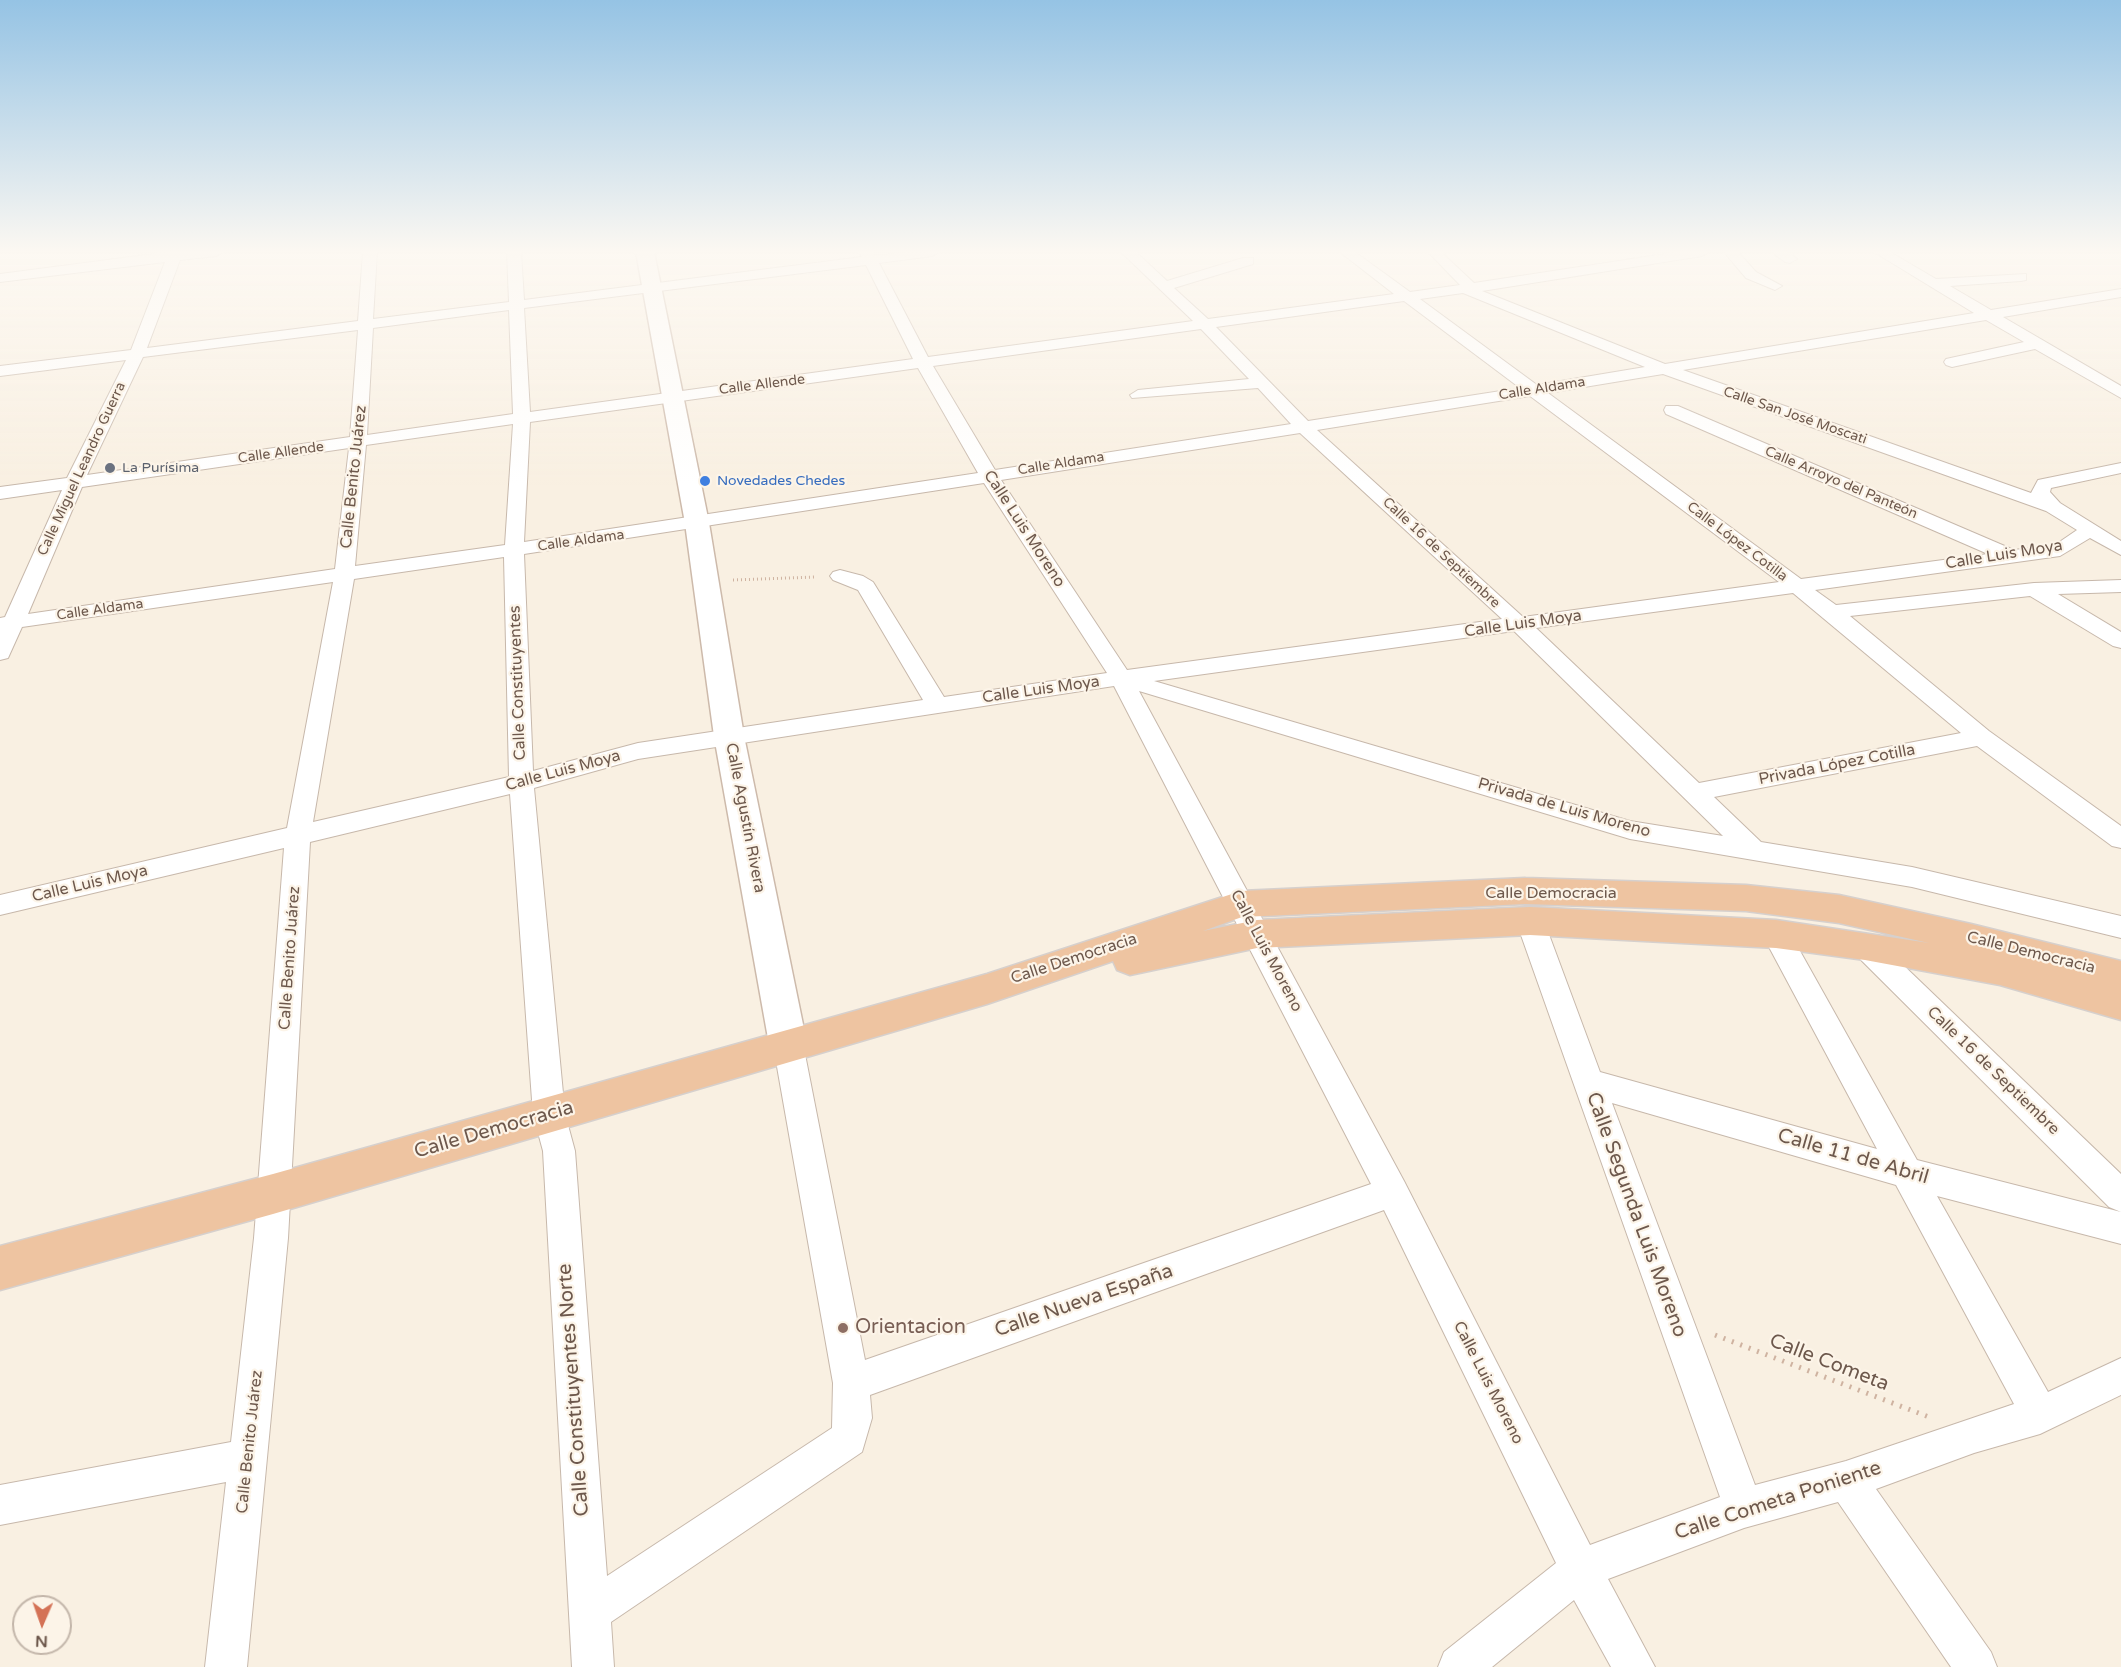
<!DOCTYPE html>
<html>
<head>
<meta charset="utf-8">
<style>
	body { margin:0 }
	#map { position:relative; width:2121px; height:1667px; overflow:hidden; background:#f9f0e2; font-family:"Varela Round",sans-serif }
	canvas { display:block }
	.north { position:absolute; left:12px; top:1595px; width:60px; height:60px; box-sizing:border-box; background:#fcf4e8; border:2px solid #c3b6aa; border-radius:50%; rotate:182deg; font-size:16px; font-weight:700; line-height:24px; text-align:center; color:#6d584c }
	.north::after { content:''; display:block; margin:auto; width:21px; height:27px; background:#d47256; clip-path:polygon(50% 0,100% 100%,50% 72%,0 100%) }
</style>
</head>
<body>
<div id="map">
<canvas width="2121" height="1667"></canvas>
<div class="north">N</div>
</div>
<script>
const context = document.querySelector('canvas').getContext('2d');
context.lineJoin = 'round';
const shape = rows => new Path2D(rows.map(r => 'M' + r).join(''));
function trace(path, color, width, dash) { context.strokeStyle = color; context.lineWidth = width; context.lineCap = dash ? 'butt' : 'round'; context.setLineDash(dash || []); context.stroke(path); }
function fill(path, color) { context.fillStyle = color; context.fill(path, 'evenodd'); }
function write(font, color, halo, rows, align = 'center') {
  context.font = font + ' "Varela Round",sans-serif'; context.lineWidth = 4.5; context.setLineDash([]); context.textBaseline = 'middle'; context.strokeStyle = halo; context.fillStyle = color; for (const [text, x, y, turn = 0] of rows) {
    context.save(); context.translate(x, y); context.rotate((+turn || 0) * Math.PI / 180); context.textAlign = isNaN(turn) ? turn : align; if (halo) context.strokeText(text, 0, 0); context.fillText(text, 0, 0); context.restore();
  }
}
const minor = shape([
	[169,252,223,252,216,256,180,260,147,348,358,321,363,252,377,252,373,319,509,302,507,252,521,252,524,300,862,257,859,252,873,252,874,255,939,252,932,256,879,263,928,357,1193,321,1121,252,1136,252,1167,281,1243,258,1253,258,1253,264,1174,288,1208,319,1394,294,1340,252,1355,252,1410,292,1460,285,1428,252,1441,252,1474,283,1678,252,1709,252,1702,256,1482,291,1665,364,1974,313,1874,252,1890,252,1936,279,2026,274,2026,280,2021,281,1950,286,1991,310,2121,289,2121,297,2003,317,2121,386,2121,398,2035,349,1952,367,1946,365,1944,362,1946,359,2024,342,1986,320,1683,370,2031,493,2038,480,2121,463,2121,473,2051,488,2050,492,2060,503,2121,541,2121,555,2090,538,2060,556,1815,590,1836,605,2034,583,2121,580,2121,592,2058,594,2121,632,2121,648,2113,646,2030,596,1850,616,1989,731,2121,826,2121,848,2112,846,1977,746,1714,797,1761,842,1912,867,2121,916,2121,938,1912,887,1630,839,1139,691,1404,1181,1590,1545,1720,1497,1516,921,1520,913,1530,910,1540,913,1544,921,1600,1072,1877,1149,1762,934,1766,926,1776,923,1786,926,1917,1160,2121,1212,2121,1244,1937,1196,2048,1392,2121,1358,2121,1395,2040,1434,1974,1453,1876,1489,1991,1652,1997,1667,1951,1667,1838,1502,1744,1528,1608,1579,1655,1667,1611,1667,1574,1600,1492,1667,1438,1667,1444,1652,1556,1563,1384,1210,870,1395,872,1418,862,1452,611,1622,614,1667,572,1667,543,1151,533,1114,510,794,310,842,288,1238,247,1667,205,1667,226,1482,0,1525,0,1485,231,1442,254,1238,284,848,0,915,0,895,287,828,333,582,22,627,8,658,0,660,0,618,5,617,62,490,0,499,0,487,67,478,126,360,0,376,0,366,131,350,165,262,0,282,0,274,169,252],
	[866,265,913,359,530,412,524,308,866,265],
	[1463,293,1645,367,1537,385,1420,299,1463,293],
	[1404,301,1520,388,1308,421,1216,327,1404,301],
	[509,310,513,414,367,435,373,328,509,310],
	[1201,329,1249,379,1138,390,1130,395,1132,398,1258,388,1291,424,995,470,933,366,1201,329],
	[358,330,350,437,87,475,143,357,358,330],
	[918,368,978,473,524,542,530,422,918,368],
	[1663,374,2046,511,2077,530,2055,545,2014,550,1678,406,1666,406,1664,410,1666,414,1988,554,1801,579,1548,393,1663,374],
	[1530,396,1779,582,1523,617,1317,430,1530,396],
	[513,424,505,545,355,566,366,445,513,424],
	[1300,433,1502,619,1127,670,1001,480,1300,433],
	[349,448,335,569,28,614,82,487,349,448],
	[984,483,1107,673,944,697,873,582,863,576,840,570,833,572,830,576,833,580,858,590,923,700,638,743,533,771,524,554,984,483],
	[504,557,509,777,313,822,354,579,504,557],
	[1793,593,1961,733,1699,783,1536,628,1793,593],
	[1514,631,1723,836,1630,821,1154,681,1514,631],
	[1114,686,1371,1184,865,1360,803,1044,799,1035,788,1031,777,1035,773,1044,833,1383,832,1428,607,1576,575,1151,565,1114,534,788,638,759,1114,686],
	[1612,1103,1896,1185,2014,1404,1846,1461,1755,1485,1612,1103],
	[1724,252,1738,252,1756,272,1782,286,1775,290,1746,278,1724,252],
	[1772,252,1788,252,1797,259,1790,263,1785,262,1772,252],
	[1865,935,1875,938,2121,1174,2121,1212,2109,1207,1855,954,1851,946,1855,938,1865,935]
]);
const secondary = shape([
	[636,252,654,252,709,523,744,736,807,1044,802,1056,788,1061,774,1056,769,1044,714,736,685,523,636,252]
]);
const trunk = shape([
	[1525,878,1746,885,1839,895,1971,924,2121,961,2121,1020,2000,985,1865,960,1776,948,1530,935,1257,948,1130,975,1117,970,1113,961,987,1004,273,1214,0,1290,0,1246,273,1174,987,974,1241,891,1525,878],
	[1525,904,1746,911,1839,923,1929,943,1776,920,1530,907,1257,920,1203,931,1242,917,1525,904]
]);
trace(minor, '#c7b8ab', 2);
trace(secondary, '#cdbaab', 3);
trace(trunk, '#d6d0cd', 3);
trace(shape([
	[733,580,816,577]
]), '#cfb3a1', 3, [1, 3]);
trace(shape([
	[1715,1335,1929,1417]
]), '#cfb3a1', 5, [2, 7]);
fill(minor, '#fff');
fill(secondary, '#fff');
fill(trunk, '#eec4a1');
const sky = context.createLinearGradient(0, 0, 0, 485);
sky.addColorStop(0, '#95c3e4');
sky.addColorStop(0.52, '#fcf8f2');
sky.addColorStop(1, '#fcf8f200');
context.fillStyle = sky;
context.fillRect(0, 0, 2121, 485);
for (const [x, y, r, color] of [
	[110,468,6,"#6b7280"],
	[705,481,6,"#3f7fe0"],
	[843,1328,6,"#8d6e63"]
]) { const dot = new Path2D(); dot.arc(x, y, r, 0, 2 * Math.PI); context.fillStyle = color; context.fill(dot); trace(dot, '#fcf4e8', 2); }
write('14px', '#6d584c', '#fcf4e8', [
	["Calle Allende",762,385,-7],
	["Calle Aldama",1542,389,-9],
	["Calle San José Moscati",1795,416,19],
	["Calle Allende",281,453,-8],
	["Calle Aldama",1061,464,-9],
	["Calle Miguel Leandro Guerra",82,469,-65],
	["Calle Arroyo del Panteón",1841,483,23],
	["Calle Aldama",581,541,-8],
	["Calle López Cotilla",1737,542,37],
	["Calle 16 de Septiembre",1441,553,43],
	["Calle Aldama",100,610,-8]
]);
write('14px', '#5b616d', '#fcf4e8', [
	["La Purísima",122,468]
], 'left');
write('14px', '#366cbe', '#fcf4e8', [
	["Novedades Chedes",717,481]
], 'left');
write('16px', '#6d584c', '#fcf4e8', [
	["Calle Benito Juárez",354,477,-84],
	["Calle Luis Moreno",1024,529,57],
	["Calle Luis Moya",2004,555,-9],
	["Calle Luis Moya",1523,624,-8],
	["Calle Constituyentes",518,683,-92],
	["Calle Luis Moya",1041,690,-8],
	["Privada López Cotilla",1837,765,-11],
	["Calle Luis Moya",563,771,-15],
	["Privada de Luis Moreno",1564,808,16],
	["Calle Agustín Rivera",745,818,79],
	["Calle Luis Moya",90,884,-13],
	["Calle Democracia",1551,894],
	["Calle Luis Moreno",1266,951,62],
	["Calle Democracia",2031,953,14],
	["Calle Benito Juárez",290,958,-86],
	["Calle Democracia",1074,959,-18],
	["Calle 16 de Septiembre",1993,1071,44],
	["Calle Luis Moreno",1488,1383,63],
	["Calle Benito Juárez",250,1442,-84]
]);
write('20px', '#6d584c', '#fcf4e8', [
	["Calle Democracia",494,1130,-16],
	["Calle 11 de Abril",1853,1157,16],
	["Calle Segunda Luis Moreno",1636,1215,70],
	["Calle Nueva España",1084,1301,-19],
	["Calle Cometa",1829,1363,21],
	["Calle Constituyentes Norte",574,1390,-94],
	["Calle Cometa Poniente",1778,1501,-18]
]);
write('20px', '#785e54', '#fcf4e8', [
	["Orientacion",855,1328]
], 'left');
</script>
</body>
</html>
